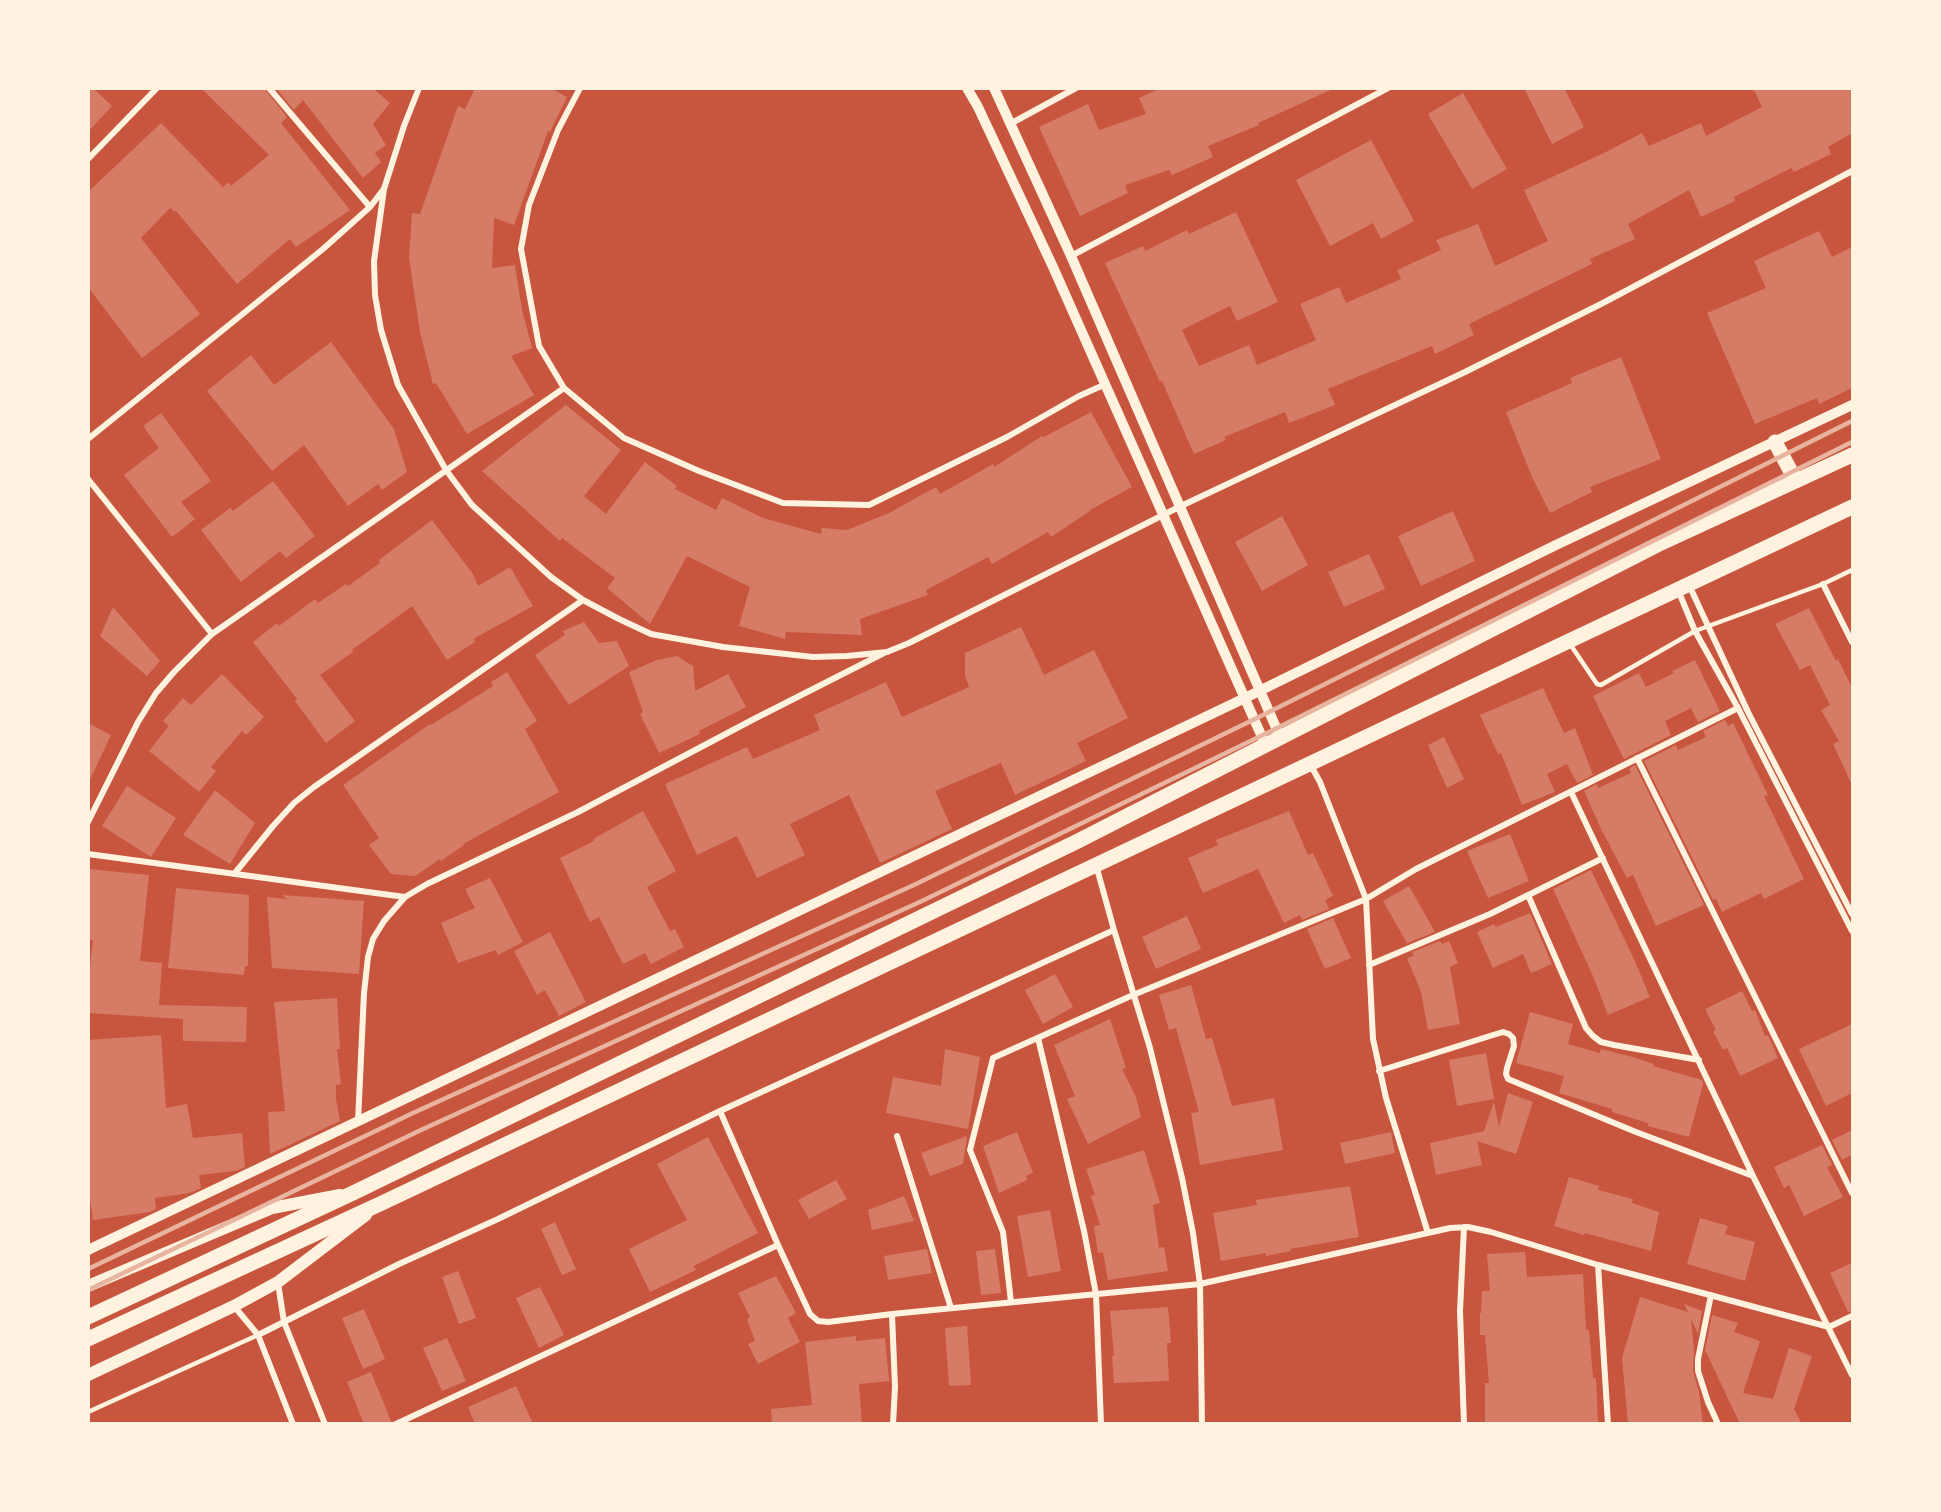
<!DOCTYPE html>
<html>
<head>
<meta charset="utf-8">
<style>
	body { margin:0 }
	#map { position:relative; width:1941px; height:1512px; overflow:hidden; background:#c8553d; font-family:"Nunito Sans",sans-serif }
	canvas { display:block }
	.frame { position:absolute; inset:0; border:90px solid #fff3e0; pointer-events:none }
</style>
</head>
<body>
<div id="map">
<canvas width="1941" height="1512"></canvas>
<div class="frame"></div>
</div>
<script>
const context = document.querySelector('canvas').getContext('2d');
context.lineJoin = 'round';
function fill(path, color) { context.fillStyle = color; context.fill(path, 'evenodd'); }
const shape = rows => new Path2D(rows.map(r => 'M' + r).join(''));
function trace(path, color, width, dash) { context.strokeStyle = color; context.lineWidth = width; context.lineCap = dash ? 'butt' : 'round'; context.setLineDash(dash || []); context.stroke(path); }
fill(shape([
	[88,88,93,88,112,106,88,132],
	[264,88,287,117,281,123,350,210,296,247,290,239,237,284,176,211,175,212,170,208,141,238,200,314,142,358,88,287,88,192,161,123,223,187,228,182,231,186,269,155,202,89],
	[276,88,373,88,390,103,373,124,386,145,375,153,381,162,363,178,303,100,294,110],
	[475,88,550,88,567,97,550,132,548,131,514,225,494,218,492,268,515,265,522,310,532,348,511,356,534,395,467,434,436,383,433,384,420,332,409,258,412,213,420,214,458,106,465,109],
	[1161,88,1335,88,1258,123,1259,125,1208,146,1213,157,1172,175,1169,170,1125,185,1128,193,1080,216,1039,127,1088,104,1099,130,1146,114,1139,98],
	[1524,88,1564,88,1584,127,1552,144],
	[1753,88,1852,88,1852,133,1828,147,1831,154,1794,172,1791,168,1734,197,1735,201,1701,217,1689,190,1628,224,1635,239,1590,259,1592,264,1469,324,1474,335,1435,354,1432,346,1328,389,1335,405,1289,423,1285,412,1224,437,1226,440,1194,454,1162,381,1160,382,1105,263,1143,246,1145,251,1187,230,1189,234,1236,212,1278,302,1237,321,1230,306,1182,330,1199,366,1249,345,1257,365,1316,340,1300,304,1339,287,1346,303,1401,279,1397,270,1441,250,1436,240,1478,224,1495,266,1548,241,1524,190,1604,153,1642,133,1649,146,1701,123,1706,136,1762,107],
	[1463,93,1507,169,1472,189,1428,114],
	[1371,140,1414,221,1381,239,1373,223,1330,246,1296,180],
	[1819,231,1832,257,1852,247,1852,388,1819,404,1817,398,1755,424,1707,313,1766,288,1754,261],
	[331,342,394,429,407,472,382,490,378,484,348,506,304,445,272,471,207,391,251,355,274,385],
	[1621,357,1661,459,1590,487,1592,492,1550,513,1532,477,1506,412,1572,383,1570,378],
	[566,405,621,450,584,496,606,514,645,462,677,486,675,489,716,510,722,498,763,518,821,534,822,528,847,530,889,513,936,487,940,494,993,464,994,467,1042,436,1044,437,1091,412,1132,487,1090,510,1090,511,1051,537,1048,532,992,564,988,557,926,590,928,595,860,619,862,635,786,632,785,639,739,626,750,587,687,556,650,624,607,588,615,578,562,538,560,541,482,471],
	[161,413,211,481,181,502,195,519,172,537,124,475,159,448,143,426],
	[273,481,315,536,286,558,280,551,241,582,201,530,230,508,233,511],
	[1453,511,1475,561,1421,586,1398,536],
	[1282,516,1308,565,1262,591,1235,542],
	[432,520,473,574,478,586,510,567,533,606,473,639,475,642,447,660,412,606,352,650,353,652,320,675,355,721,326,743,295,701,297,699,253,642,277,623,279,626,315,599,318,603,346,584,348,586,380,563,379,560],
	[1369,554,1385,589,1344,607,1328,572],
	[113,607,160,661,147,676,100,636],
	[1809,608,1836,661,1838,659,1852,688,1852,785,1833,744,1839,741,1821,710,1830,705,1810,665,1800,670,1775,624],
	[584,622,599,643,617,641,629,666,569,705,535,655,565,635,563,631],
	[1021,627,1044,675,1094,650,1128,718,1077,743,1086,761,1015,795,1001,763,935,791,952,829,880,863,849,795,790,824,805,855,757,878,737,836,697,855,665,784,747,747,753,759,820,730,814,715,886,682,902,717,969,687,965,675,965,653],
	[677,656,693,666,695,691,728,674,746,707,699,731,700,734,659,753,640,714,643,712,629,672,657,660],
	[1695,660,1720,711,1698,722,1691,708,1665,721,1671,735,1624,759,1593,696,1639,673,1646,687,1674,673,1672,671],
	[507,672,537,721,525,729,559,792,463,844,464,845,441,861,440,859,415,876,391,874,369,845,379,838,343,785,430,724,431,725,493,686,491,682],
	[222,674,264,717,246,735,242,731,211,767,216,771,199,792,149,751,169,726,163,721,183,698,191,705],
	[1543,688,1564,733,1575,728,1593,775,1577,783,1567,764,1547,774,1555,792,1522,805,1501,753,1498,754,1480,715],
	[1725,720,1728,726,1733,723,1768,795,1764,796,1804,879,1764,899,1761,893,1722,912,1716,899,1713,900,1644,761,1676,745,1678,750,1706,737,1703,731],
	[88,723,111,735,88,784],
	[1444,737,1464,779,1447,788,1428,745],
	[1635,765,1704,905,1656,926,1633,875,1627,878,1602,831,1584,791,1597,784,1598,788,1631,773,1629,769],
	[127,786,176,818,151,857,102,826],
	[215,790,255,823,230,864,183,835],
	[643,811,676,871,647,887,670,931,675,929,684,947,651,964,645,953,623,964,599,917,590,922,560,858,594,841,593,839],
	[1289,811,1308,855,1313,853,1333,896,1325,900,1329,909,1302,920,1300,915,1284,923,1258,869,1203,893,1188,858,1218,845,1216,840],
	[1510,834,1529,881,1488,898,1467,851],
	[88,869,149,875,140,961,162,963,159,1005,247,1007,246,1042,183,1041,183,1019,88,1013,88,984,93,940,88,939],
	[1591,870,1634,959,1650,997,1608,1015,1593,976,1553,889],
	[490,878,523,942,498,955,496,950,458,963,441,923,475,908,465,889],
	[1409,886,1435,932,1407,943,1383,901],
	[176,888,249,895,248,966,245,966,244,975,168,968],
	[282,895,364,901,359,974,272,968,267,897,287,899],
	[1530,913,1552,964,1531,973,1523,954,1493,968,1477,932,1494,924,1496,927],
	[1187,916,1201,949,1156,969,1142,937],
	[1333,918,1351,958,1325,969,1307,929],
	[550,932,586,1002,559,1016,545,990,537,995,514,951],
	[1440,941,1442,944,1449,941,1458,963,1450,967,1460,1024,1428,1030,1421,992,1407,958,1414,956,1412,952],
	[1055,974,1073,1007,1043,1024,1025,990],
	[1191,985,1206,1039,1212,1038,1232,1106,1274,1098,1283,1150,1200,1165,1191,1113,1199,1112,1176,1028,1169,1030,1159,995],
	[1742,991,1752,1011,1755,1010,1765,1036,1768,1035,1778,1058,1740,1076,1727,1048,1723,1050,1713,1031,1716,1030,1705,1009],
	[337,998,340,1049,337,1049,341,1084,336,1085,336,1099,340,1121,270,1154,268,1112,285,1111,274,1002],
	[1530,1012,1573,1024,1568,1044,1600,1053,1601,1049,1629,1056,1654,1064,1653,1066,1702,1080,1703,1084,1689,1137,1648,1126,1648,1123,1612,1112,1612,1109,1559,1093,1564,1076,1516,1063],
	[1110,1019,1126,1068,1122,1069,1136,1097,1141,1117,1088,1144,1067,1099,1075,1096,1054,1045],
	[1852,1024,1852,1093,1826,1106,1799,1049],
	[161,1035,166,1108,187,1104,193,1138,242,1133,245,1167,235,1171,199,1175,201,1188,190,1193,155,1198,156,1209,150,1212,93,1220,88,1187,88,1040],
	[945,1049,980,1057,968,1129,886,1113,893,1077,941,1086],
	[1486,1053,1494,1099,1457,1106,1449,1060],
	[1508,1093,1533,1102,1516,1154,1477,1141,1482,1165,1436,1175,1430,1143,1484,1131,1494,1102,1499,1127],
	[1852,1130,1852,1155,1842,1160,1832,1140],
	[1017,1132,1033,1173,1026,1176,1027,1180,999,1193,983,1146],
	[1391,1132,1395,1153,1345,1164,1340,1143],
	[967,1136,963,1164,930,1176,921,1153],
	[708,1137,758,1233,694,1266,696,1270,650,1292,629,1249,687,1220,657,1164],
	[1822,1145,1832,1165,1827,1167,1843,1197,1804,1216,1789,1185,1784,1188,1774,1167],
	[1144,1150,1160,1203,1153,1205,1159,1248,1164,1247,1168,1271,1108,1280,1103,1252,1098,1253,1094,1226,1100,1225,1091,1196,1095,1195,1086,1169],
	[1569,1177,1599,1186,1598,1190,1633,1199,1632,1203,1659,1212,1651,1251,1585,1233,1584,1235,1554,1226],
	[836,1180,847,1199,809,1219,798,1200],
	[1350,1186,1359,1237,1290,1249,1291,1251,1266,1256,1266,1253,1221,1261,1213,1213,1257,1205,1256,1200],
	[904,1196,914,1221,872,1230,868,1210],
	[1050,1210,1061,1271,1028,1277,1017,1216],
	[1700,1218,1728,1226,1725,1234,1755,1242,1745,1281,1687,1264],
	[555,1222,576,1269,562,1275,541,1229],
	[927,1249,932,1273,888,1280,884,1256],
	[995,1249,1001,1293,981,1295,976,1251],
	[1525,1252,1527,1277,1583,1274,1586,1330,1589,1330,1593,1378,1596,1378,1598,1424,1485,1424,1485,1383,1489,1383,1485,1335,1480,1335,1480,1313,1481,1313,1482,1291,1490,1291,1487,1254],
	[1852,1263,1852,1311,1848,1312,1830,1273],
	[458,1271,476,1318,459,1324,442,1277],
	[776,1276,796,1313,788,1318,800,1342,758,1364,748,1344,755,1341,747,1319,750,1317,738,1293],
	[540,1287,564,1335,539,1348,516,1298],
	[1640,1297,1688,1312,1684,1304,1702,1311,1698,1334,1691,1319,1694,1350,1693,1371,1699,1392,1703,1424,1628,1424,1622,1358],
	[1168,1307,1171,1343,1167,1343,1169,1381,1114,1383,1112,1356,1114,1356,1110,1311],
	[364,1309,385,1359,363,1369,342,1318],
	[1712,1315,1738,1323,1734,1332,1760,1341,1743,1393,1773,1399,1789,1348,1812,1356,1794,1409,1802,1424,1740,1424,1705,1350],
	[967,1326,971,1385,949,1386,945,1328],
	[856,1336,856,1341,885,1338,889,1380,890,1381,859,1384,862,1424,772,1424,771,1409,812,1405,805,1342],
	[447,1338,466,1381,442,1391,423,1348],
	[371,1372,391,1421,391,1424,364,1424,347,1382],
	[516,1386,533,1424,475,1424,468,1407]
]), '#d67c66');
trace(shape([
	[1570,644,1597,684,1601,685,1695,631,1823,584,1852,570],
	[88,1412,258,1335]
]), '#fff3e0', 4.5);
trace(shape([
	[269,88,370,207],
	[419,88,404,126,384,189,374,261,375,295,381,330,398,385,446,470,472,505,551,577,583,600,619,619,651,634,723,647,813,657,847,656,887,652,909,643,1181,506,1465,372,1601,304,1852,171],
	[580,88,558,130,529,205,521,249,539,346,564,388,624,438,699,471,783,503,869,505,1007,437,1079,396,1106,384],
	[1010,124,1076,88],
	[88,159,157,88],
	[1071,256,1388,88],
	[88,439,323,249,370,207,383,190],
	[88,479,212,634],
	[1823,584,1852,642],
	[1689,585,1748,712,1852,914],
	[1678,590,1695,631,1738,708,1852,931],
	[1637,758,1852,1193],
	[1310,764,1320,782,1366,899,1373,1039,1386,1098,1428,1233],
	[1571,792,1753,1176,1852,1375],
	[88,822,138,722,156,693,174,672,212,634,564,388],
	[88,854,405,897],
	[1096,865,1114,930,1150,1048,1182,1178,1193,1233,1200,1284,1202,1424],
	[235,873,273,826,294,803,314,787,583,600],
	[1528,895,1586,1028,1593,1036,1601,1042,1614,1045,1699,1060],
	[1369,965,1490,914,1603,858],
	[1038,1038,1084,1231,1096,1294,1101,1424],
	[1379,1071,1493,1035,1503,1032,1509,1034,1513,1038,1514,1046,1507,1068,1506,1074,1508,1079,1636,1132,1753,1176],
	[720,1111,778,1245,810,1314,818,1321,828,1322,892,1314,1200,1284,1450,1228,1468,1227,1491,1232,1598,1265,1829,1327,1852,1316],
	[358,1122,364,993,368,957,373,939,384,921,405,897,427,884,578,812,754,719,884,653],
	[897,1136,951,1308],
	[1464,1227,1460,1311,1464,1424],
	[1598,1265,1608,1424],
	[278,1283,284,1322,325,1424],
	[1711,1295,1698,1359,1698,1371,1708,1402,1718,1424],
	[1011,1302,1003,1232,970,1150,993,1058,1133,995,1366,899,1416,869,1738,708],
	[234,1306,258,1335,293,1424],
	[892,1314,895,1387,893,1424],
	[258,1335,399,1264,498,1219,720,1111,1114,930],
	[396,1424,778,1245]
]), '#fff3e0', 6);
trace(shape([
	[967,88,978,107,1053,267,1266,746],
	[994,88,1071,256,1281,739],
	[88,1250,1245,698,1556,545,1852,405]
]), '#fff3e0', 10);
trace(shape([
	[88,1286,272,1208,340,1195],
	[88,1375,234,1306,278,1282,366,1215]
]), '#fff3e0', 12);
trace(shape([
	[1775,442,1796,481],
	[88,1317,353,1193,1078,841,1657,545,1852,455],
	[88,1339,382,1203,1852,507]
]), '#fff3e0', 15);
trace(shape([
	[88,1269,413,1113,916,884,1261,716,1852,421],
	[88,1290,421,1130,924,900,1269,732,1852,442]
]), '#e9b49f', 4.5);
</script>
</body>
</html>
